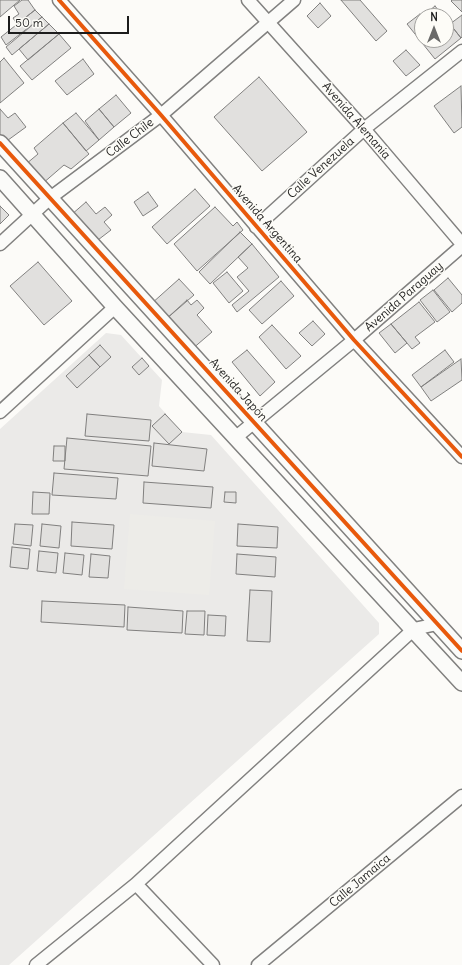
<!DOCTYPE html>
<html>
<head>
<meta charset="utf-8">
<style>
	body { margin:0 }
	#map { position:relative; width:462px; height:965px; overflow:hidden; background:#fcfbf8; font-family:Delius,sans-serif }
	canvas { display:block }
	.north { position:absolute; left:414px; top:8px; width:40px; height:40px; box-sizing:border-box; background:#fdfcf7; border:1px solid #a3a29f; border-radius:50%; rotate:0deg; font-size:11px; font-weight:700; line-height:16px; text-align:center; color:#1c1c1c }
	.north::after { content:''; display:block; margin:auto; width:14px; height:18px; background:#6a6a69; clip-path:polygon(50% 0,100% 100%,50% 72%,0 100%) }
	.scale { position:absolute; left:8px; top:16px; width:121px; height:18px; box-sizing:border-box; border:2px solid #1c1c1c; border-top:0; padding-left:5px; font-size:12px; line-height:14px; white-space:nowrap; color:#1c1c1c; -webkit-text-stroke:3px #fdfcf7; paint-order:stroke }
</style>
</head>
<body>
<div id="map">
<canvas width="462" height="965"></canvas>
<div class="north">N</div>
<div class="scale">50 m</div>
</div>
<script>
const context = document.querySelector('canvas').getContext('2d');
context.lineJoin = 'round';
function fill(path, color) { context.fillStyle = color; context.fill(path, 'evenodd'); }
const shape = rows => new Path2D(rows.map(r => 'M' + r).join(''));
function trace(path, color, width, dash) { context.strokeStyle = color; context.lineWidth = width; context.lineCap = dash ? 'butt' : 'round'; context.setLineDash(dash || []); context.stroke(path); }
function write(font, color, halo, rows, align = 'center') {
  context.font = font + ' Delius,sans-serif'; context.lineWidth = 3; context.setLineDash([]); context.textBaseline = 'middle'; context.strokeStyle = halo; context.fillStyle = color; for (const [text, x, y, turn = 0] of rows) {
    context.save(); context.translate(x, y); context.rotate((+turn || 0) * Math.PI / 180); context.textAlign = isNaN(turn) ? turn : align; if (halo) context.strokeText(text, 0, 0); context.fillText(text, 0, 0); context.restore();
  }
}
fill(shape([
	[106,333,121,335,162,380,159,406,182,432,211,435,379,623,379,634,9,965,0,965,0,429]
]), '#ebeae8');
fill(shape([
	[130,514,215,521,209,595,124,589]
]), '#edece8');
const building = shape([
	[0,0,20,0,0,17,0,0],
	[22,0,28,0,35,10,17,24,13,18,19,14,14,6,22,0],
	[341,0,360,0,387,31,376,41,341,0],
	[452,0,462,0,462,12,451,1,452,0],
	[320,3,331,16,318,28,307,16,320,3],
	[435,6,443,16,423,16,435,6],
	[35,10,42,17,6,45,1,37,35,10],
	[420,14,422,17,422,40,446,40,446,19,461,38,435,59,407,24,420,14],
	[462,15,462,37,461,38,450,24,462,15],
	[42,17,49,24,12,55,6,47,42,17],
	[49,24,59,34,28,60,19,49,49,24],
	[59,34,71,48,32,80,20,66,59,34],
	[406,50,420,65,406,76,393,61,406,50],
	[4,58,24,83,0,103,0,62,4,58],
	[83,59,94,74,67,95,55,81,83,59],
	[259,77,307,132,262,171,214,117,259,77],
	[461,86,462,127,454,133,434,106,461,86],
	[116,95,131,113,114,127,99,109,116,95],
	[0,109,8,118,15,113,26,127,4,143,0,138,0,109],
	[99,109,114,127,99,140,85,121,99,109],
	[76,113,99,140,86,151,63,123,76,113],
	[63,123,89,154,71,169,64,165,42,184,26,164,38,154,34,148,63,123],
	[195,189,210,206,167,244,152,227,195,189],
	[148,192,158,206,143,216,134,202,148,192],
	[86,202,96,214,105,207,112,215,104,222,111,230,94,243,71,215,86,202],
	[0,206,9,215,0,224,0,206],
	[215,207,233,226,237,222,243,230,197,271,174,244,215,207],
	[240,232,252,244,210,284,199,272,240,232],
	[252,244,279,277,237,312,232,305,249,291,237,277,248,268,238,257,252,244],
	[38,262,72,301,44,325,10,286,38,262],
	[227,272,243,291,229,303,213,283,227,272],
	[448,278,462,295,462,303,452,312,434,290,448,278],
	[179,279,194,295,165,320,151,304,179,279],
	[281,281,294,296,262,324,249,310,281,281],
	[433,290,450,312,437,322,420,300,433,290],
	[187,300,191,305,197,300,204,308,197,315,212,332,191,350,165,320,187,300],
	[419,302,435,322,415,337,420,343,412,349,391,324,419,302],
	[313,321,325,334,312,346,299,333,313,321],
	[391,324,407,343,395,353,379,333,391,324],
	[272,325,301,356,286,369,259,337,272,325],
	[100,345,111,357,100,367,89,355,100,345],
	[247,350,275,382,260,396,232,362,247,350],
	[445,350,454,362,421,387,412,375,445,350],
	[89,355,100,367,77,388,66,376,89,355],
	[142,358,149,366,139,375,132,367,142,358],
	[461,359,462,380,431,401,421,387,461,359],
	[87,414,151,420,149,441,85,436,87,414],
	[165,414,182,432,169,444,152,426,165,414],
	[67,438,151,446,148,476,64,469,67,438],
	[154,443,207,449,204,471,152,466,154,443],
	[54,446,65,446,65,461,53,461,54,446],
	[54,473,118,478,116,499,52,495,54,473],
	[144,482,213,487,211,508,143,503,144,482],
	[33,492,50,493,49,514,32,514,33,492],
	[225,492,236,492,236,503,224,502,225,492],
	[72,522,114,525,112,549,71,546,72,522],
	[15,524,33,525,31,546,13,544,15,524],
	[42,524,61,526,59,548,40,546,42,524],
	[238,524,278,527,277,548,237,546,238,524],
	[12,547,30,549,28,569,10,567,12,547],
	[39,551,58,553,56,573,37,571,39,551],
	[65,553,84,555,82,575,63,573,65,553],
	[91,554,110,556,108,578,89,577,91,554],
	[237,554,276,557,275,577,236,574,237,554],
	[250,590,272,591,270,642,247,641,250,590],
	[42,601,125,605,124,627,41,622,42,601],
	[128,607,183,611,182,633,127,630,128,607],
	[187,611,205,611,204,635,185,634,187,611],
	[208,615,226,616,225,636,207,635,208,615]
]);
fill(building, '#e1e0de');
trace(building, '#81807f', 1);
const minor = shape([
	[59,0,161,115,354,340,462,457],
	[248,0,364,129,462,244],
	[256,227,364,129,462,51],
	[0,244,50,198,161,115,294,0],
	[0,412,115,307],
	[235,438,354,340,462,246],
	[136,884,213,965],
	[36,965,136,884,414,629,437,624],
	[258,965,462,796]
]);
const tertiary = shape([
	[0,143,462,651],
	[0,178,115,307,462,683]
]);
trace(minor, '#81807f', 15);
trace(tertiary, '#81807f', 18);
trace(minor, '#fbfbf9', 12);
trace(tertiary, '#fbfbf9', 15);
trace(shape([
	[59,0,161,115,354,340,462,457],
	[0,143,462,651]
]), '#e8590c', 4);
write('12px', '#1c1c1c', '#fdfcf7', [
	["Avenida Alemania",356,121,49],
	["Calle Chile",130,138,-37],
	["Calle Venezuela",321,168,-42],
	["Avenida Argentina",267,224,49],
	["Avenida Paraguay",404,297,-41],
	["Avenida Japón",238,390,48],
	["Calle Jamaica",360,881,-40]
]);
</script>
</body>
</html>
